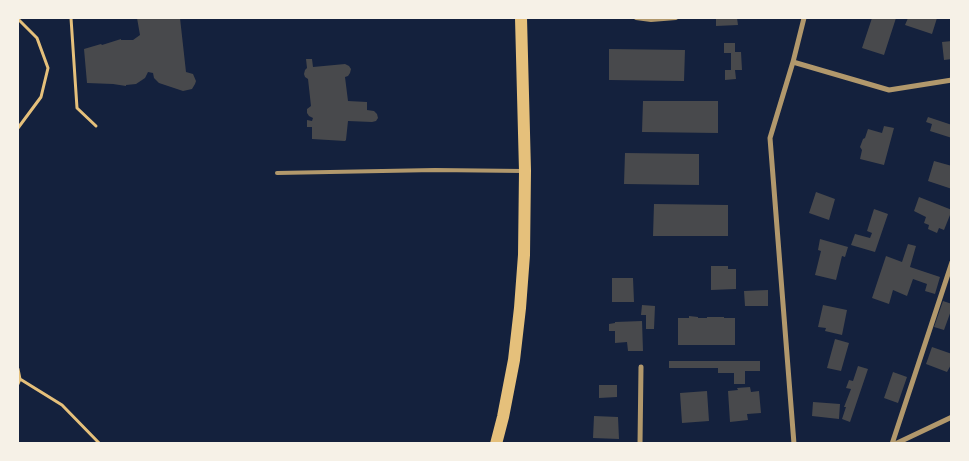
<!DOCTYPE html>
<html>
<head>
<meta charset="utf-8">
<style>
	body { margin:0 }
	#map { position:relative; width:969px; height:461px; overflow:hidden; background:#14213d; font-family:Signika,sans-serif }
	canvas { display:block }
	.frame { position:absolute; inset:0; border:19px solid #f6f1e7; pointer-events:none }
</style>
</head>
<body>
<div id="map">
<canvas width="969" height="461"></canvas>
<div class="frame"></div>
</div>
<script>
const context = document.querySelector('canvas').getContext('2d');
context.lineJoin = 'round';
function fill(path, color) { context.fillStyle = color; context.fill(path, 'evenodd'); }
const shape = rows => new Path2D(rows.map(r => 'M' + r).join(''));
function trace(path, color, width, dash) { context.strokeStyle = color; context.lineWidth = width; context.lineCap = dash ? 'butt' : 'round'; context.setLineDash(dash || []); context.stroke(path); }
fill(shape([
	[137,18,180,18,186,72,193,74,196,81,195,84,192,89,183,91,159,83,154,78,153,73,148,72,145,78,136,84,126,85,126,86,113,84,87,83,84,49,101,44,102,45,121,39,121,40,133,40,140,35],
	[716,18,737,18,738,25,716,26],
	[872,18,896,18,884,55,862,48],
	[908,18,937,18,932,34,905,25],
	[952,41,952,59,944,60,942,42],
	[724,43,735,43,735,52,741,52,742,70,735,70,736,79,725,80,725,70,731,70,731,53,724,53],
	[609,49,685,50,684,81,609,80],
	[306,59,312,59,313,67,345,64,349,66,351,69,350,73,348,76,345,77,348,101,367,102,367,110,374,111,377,114,378,118,376,121,372,122,348,121,346,140,345,141,312,139,312,127,307,127,307,120,312,121,313,118,309,116,307,113,307,109,311,106,308,79,305,77,304,74,305,70,307,68],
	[643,101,718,101,718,133,642,132],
	[928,117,952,125,952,138,930,131,932,124,926,122],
	[884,126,894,128,884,165,860,159,862,150,860,147,863,139,865,138,868,129,882,133],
	[625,153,699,154,699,185,624,184],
	[934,161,952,166,952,189,928,181],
	[816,192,835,199,829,220,809,213],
	[919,197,952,210,944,230,939,228,937,233,928,229,929,225,924,223,926,217,914,211],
	[654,204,728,205,728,236,653,236],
	[874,209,888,214,875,252,851,245,855,234,870,238,872,233,867,231],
	[820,239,848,247,845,257,842,256,836,280,815,275,821,251,818,250],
	[908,244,916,246,910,267,940,277,935,294,925,291,927,284,913,279,907,296,893,290,889,304,872,298,886,256,902,262],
	[711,266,728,266,728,269,736,269,736,289,711,290],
	[612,278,633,278,634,302,612,302],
	[768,290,768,306,745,306,744,291],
	[943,301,952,304,952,308,944,330,934,327],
	[642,305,655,306,654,329,646,329,646,315,641,315],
	[823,305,847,310,842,335,825,331,826,328,818,327],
	[689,316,698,317,698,318,707,318,707,317,724,317,724,318,735,318,735,345,678,345,678,318,689,318],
	[642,321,643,351,628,351,627,342,615,343,615,331,609,331,609,324,615,323,615,322],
	[835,339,849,343,841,371,827,368],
	[932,347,952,354,952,363,947,372,926,364],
	[669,361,760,361,760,371,745,371,745,384,734,384,734,373,718,373,718,368,669,368],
	[858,366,868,369,850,422,842,419,846,407,844,407,851,389,846,388,849,380,853,381],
	[893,372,907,377,898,403,884,398],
	[599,385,617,385,617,397,599,398],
	[750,387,751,392,759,391,761,413,747,414,748,420,730,422,728,391,738,390,737,388],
	[707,391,709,421,682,423,680,393],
	[813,402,840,404,839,419,812,416],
	[594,416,618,417,619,439,593,438]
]), '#48494c');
trace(shape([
	[71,18,77,108,96,126],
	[18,19,37,38,48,68,41,97,18,128],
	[18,369,20,379,62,405,100,444],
	[18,384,20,379]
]), '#e5c07b', 3);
trace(shape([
	[636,18,651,20,676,18],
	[277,173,435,170,523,171]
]), '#b1986c', 4);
trace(shape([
	[793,62,889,90,952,80],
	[640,444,641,367],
	[794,444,770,138,793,62,804,18],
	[892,444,952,262],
	[895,444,952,417]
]), '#b1986c', 5);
trace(shape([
	[496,444,503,417,514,360,520,308,524,255,525,171,521,18]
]), '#e5c07b', 12);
</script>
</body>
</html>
